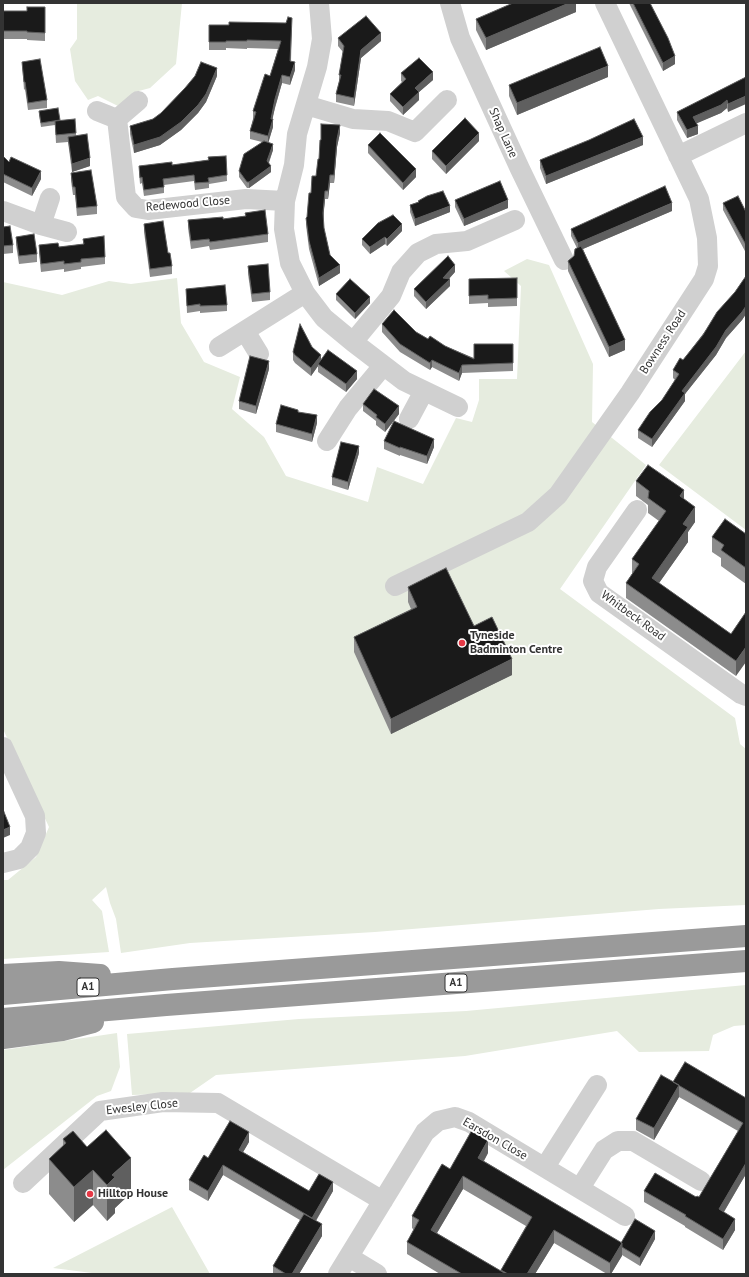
<!DOCTYPE html>
<html>
<head>
<meta charset="utf-8">
<style>
	body { margin:0 }
	#map { position:relative; width:749px; height:1277px; overflow:hidden; background:#fff; font-family:"PT Sans",sans-serif }
	canvas { display:block }
	.frame { position:absolute; inset:0; border:4px solid #333; pointer-events:none }
</style>
</head>
<body>
<div id="map">
<canvas width="749" height="1277"></canvas>
<div class="frame"></div>
</div>
<script>
const context = document.querySelector('canvas').getContext('2d');
context.lineJoin = 'round';
function fill(path, color) { context.fillStyle = color; context.fill(path, 'evenodd'); }
const shape = rows => new Path2D(rows.map(r => 'M' + r).join(''));
function trace(path, color, width, dash) { context.strokeStyle = color; context.lineWidth = width; context.lineCap = dash ? 'butt' : 'round'; context.setLineDash(dash || []); context.stroke(path); }
function write(font, color, halo, rows, align = 'center') {
  context.font = font + ' "PT Sans",sans-serif'; context.lineWidth = 4; context.setLineDash([]); context.textBaseline = 'middle'; context.strokeStyle = halo; context.fillStyle = color; for (const [text, x, y, turn = 0] of rows) {
    context.save(); context.translate(x, y); context.rotate((+turn || 0) * Math.PI / 180); context.textAlign = isNaN(turn) ? turn : align; if (halo) context.strokeText(text, 0, 0); context.fillText(text, 0, 0); context.restore();
  }
}
fill(shape([
	[77,3,182,3,176,64,150,88,135,92,118,106,98,96,88,100,75,81,70,49,77,39],
	[527,259,549,265,593,364,592,422,646,465,560,589,735,718,740,744,746,749,746,905,659,909,375,932,190,943,121,953,116,919,110,903,106,887,92,900,102,911,109,952,3,959,3,880,8,880,36,857,49,827,3,729,3,282,62,295,109,281,131,284,177,278,181,323,204,362,240,377,232,409,264,437,286,476,368,502,377,467,423,484,456,418,472,422,479,400,479,379,517,379,521,286,504,271],
	[746,351,746,530,659,465],
	[746,985,746,1025,734,1026,713,1035,709,1051,639,1052,617,1031,465,1056,216,1075,190,1093,132,1095,127,1034,299,1019,466,1011],
	[117,1033,120,1067,111,1091,97,1096,3,1170,3,1050],
	[172,1207,210,1274,100,1274,53,1268]
]), '#e6ecdf');
trace(shape([
	[319,3,322,39,317,67,297,134,294,165,285,201,284,229,290,263,305,293,324,318,353,342,404,381,458,407],
	[450,3,460,38,520,169,564,260],
	[306,105,353,119,388,121,415,132,447,100],
	[97,111,117,119,138,101],
	[117,119,126,197,136,208,148,210,246,199,285,201],
	[678,156,746,123],
	[3,211,41,225,67,232],
	[41,225,50,198],
	[245,331,259,354],
	[353,342,391,296,401,272,418,253,436,244,467,241,515,220],
	[219,347,305,293],
	[409,419,424,391],
	[327,441,348,408,383,366],
	[637,510,597,567,593,581,599,593,741,694,746,696],
	[395,586,528,522,558,495,630,393,704,279,708,266,707,238,699,199,605,3],
	[3,747,35,816,36,833,30,848,19,859,3,863],
	[545,1167,597,1085],
	[23,1183,100,1111,163,1102,218,1103,383,1201],
	[580,1188,604,1150,618,1141,633,1141,701,1181],
	[349,1257,377,1274],
	[338,1274,425,1132,438,1121,455,1117,469,1122,625,1216]
]), '#d0d0d0', 20);
trace(shape([
	[3,975,59,972,100,975],
	[3,994,173,979,746,936],
	[3,1019,166,1005,746,961],
	[3,1038,62,1030,93,1022]
]), '#9a9a9a', 22);
fill(shape([
	[576,3,576,12,486,50,476,30,476,19],
	[629,3,650,3,675,64,663,71],
	[45,7,45,41,27,40,27,39,3,39,3,11,27,11],
	[209,25,292,26,291,61,295,70,290,85,282,83,272,119,273,127,268,142,273,150,269,163,271,172,249,188,247,188,239,177,239,171,262,142,250,139,250,131,253,119,253,111,270,76,278,49,247,48,247,49,226,48,226,50,209,50],
	[338,38,381,41,361,58,354,106,336,102,336,94,339,82,339,75,343,52,338,46],
	[22,62,47,100,47,108,28,110,25,89,24,90],
	[401,73,433,80,419,92,419,100,403,115,390,101,390,94,402,82,401,81],
	[217,76,206,102,198,113,181,130,160,145,134,153,130,134,130,126,153,119],
	[608,77,517,115,509,96,509,85],
	[746,77,728,112,727,108,721,113,696,123,698,134,687,138,677,120,677,112],
	[39,111,60,120,76,133,76,136,90,166,72,172,68,142,56,143,55,125,41,127,39,115],
	[340,133,337,147,334,183,330,183,328,199,325,199,323,218,324,228,330,255,340,273,319,286,309,249,306,225,306,218,307,217,311,193,316,176,319,159,321,140],
	[479,141,446,174,432,159,432,151],
	[368,145,416,177,403,190,368,153],
	[643,145,546,184,540,168,540,160],
	[3,156,9,162,41,179,32,196,3,182],
	[226,156,227,181,209,184,209,188,195,190,194,181,164,185,164,193,144,196,142,183,140,184,139,172,139,166,172,165,208,160,208,157],
	[71,173,97,206,97,214,77,216,75,195,73,195,71,181],
	[455,200,508,208,464,226,455,207],
	[418,201,450,212,415,226,410,212,410,205,418,202],
	[723,203,746,212,746,253,723,210],
	[672,211,583,249,625,350,609,357,568,271,568,261,574,256,577,248,571,236,571,229],
	[245,213,268,234,268,242,210,250,209,246,191,249,188,228,188,220,223,219,245,216],
	[144,224,168,253,172,266,172,274,150,277,144,232],
	[3,227,13,245,13,253,3,254],
	[402,231,387,246,385,244,370,254,362,245,362,239],
	[16,237,37,254,37,262,19,264,16,245],
	[83,239,105,257,105,264,81,267,81,269,64,272,64,269,41,272,39,253,39,245,59,247,83,244],
	[248,266,270,292,270,300,252,302,248,274],
	[455,272,449,279,450,286,426,309,414,296,414,289],
	[746,276,746,314,742,320,726,338,716,355,685,394,685,401,652,447,638,438,638,430,662,400,675,380,673,378,673,370,683,360,735,292],
	[517,278,517,306,488,307,488,303,469,304,469,279],
	[186,289,227,305,227,311,200,313,200,311,187,313],
	[336,294,370,303,355,319,336,300],
	[382,324,416,332,428,339,474,358,474,344,513,344,513,371,462,373,459,381,432,367,430,370,400,352,382,332],
	[312,347,321,360,357,379,346,392,318,372,318,366,311,376,295,363,293,360,293,352],
	[269,369,256,414,239,409,239,401],
	[363,404,399,414,385,432,376,425,376,421,363,411],
	[317,423,312,442,276,432,276,424],
	[384,441,434,447,427,464,400,455,400,456,384,449],
	[359,453,348,490,332,485,332,477],
	[636,481,684,499,695,522,688,532,688,542,659,583,731,634,746,612,736,676,626,598,626,583,632,574,632,559,659,521,648,513,648,505,636,496],
	[746,534,746,584,721,566,721,558,712,552,712,537],
	[408,587,474,626,512,675,391,734,354,652,354,637,411,609,408,602],
	[673,1082,746,1098,746,1174,724,1212,735,1230,723,1250,685,1227,685,1226,644,1202,644,1191,699,1197,738,1131,679,1097,654,1140,636,1130,636,1119],
	[63,1139,131,1193,115,1208,115,1213,107,1221,93,1205,74,1222,49,1194,49,1159,63,1146],
	[249,1142,243,1152,309,1191,333,1191,316,1221,322,1236,299,1274,273,1274,273,1266,300,1220,223,1175,208,1201,189,1190,189,1180,208,1158],
	[488,1153,484,1161,621,1243,655,1239,640,1266,622,1255,611,1274,607,1274,554,1243,535,1274,440,1274,407,1254,407,1242,414,1230,412,1228,412,1216,450,1169],
	[463,1189,526,1226,501,1270,501,1271,437,1233]
]), '#8c8c8c');
fill(shape([
	[569,3,576,3,576,12,486,50,486,38],
	[381,33,381,41,361,58,354,106,354,98,361,50],
	[675,56,675,64,663,71,663,63],
	[295,62,295,70,290,85,290,77],
	[608,66,608,77,517,115,517,103],
	[217,68,217,76,206,102,198,113,181,130,160,145,134,153,134,145],
	[433,72,433,80,419,92,419,100,403,115,403,107,415,88],
	[282,75,282,83,275,107,272,122,273,119,273,127,268,144,268,136,271,119,275,99],
	[746,96,746,104,728,112,728,104],
	[727,100,727,108,721,113,693,125,693,117],
	[340,125,340,133,337,147,334,183,334,175,337,139],
	[698,126,698,134,687,138,687,130],
	[479,133,479,141,446,174,446,166],
	[643,137,643,145,546,184,546,176],
	[273,144,273,150,267,167,267,161],
	[90,158,90,166,72,172,72,164],
	[271,166,271,172,249,188,249,182],
	[416,169,416,177,403,190,403,183],
	[41,171,41,179,32,196,32,188],
	[330,175,330,183,328,199,328,191],
	[325,191,325,199,323,221,323,213],
	[508,200,508,208,464,226,464,219],
	[672,203,672,211,578,251,578,243],
	[450,206,450,212,415,226,415,219],
	[402,224,402,231,387,246,387,239],
	[385,237,385,244,370,254,370,247],
	[340,265,340,273,319,286,319,278],
	[455,265,455,272,443,285,443,278],
	[450,279,450,286,426,309,426,302],
	[370,297,370,303,355,319,355,313],
	[746,306,746,314,742,320,726,338,716,355,685,394,685,401,652,447,652,439,682,391,726,330],
	[625,340,625,350,609,357,609,347],
	[321,355,321,363,318,364,318,366,311,376,311,368],
	[432,360,432,367,430,370,430,363],
	[269,361,269,369,256,414,256,406],
	[462,365,462,373,459,381,459,373],
	[357,371,357,379,346,392,346,384],
	[399,406,399,414,385,432,385,424],
	[317,415,317,423,312,442,312,434],
	[434,439,434,447,427,464,427,456],
	[359,446,359,453,348,490,348,482],
	[684,490,684,506,680,496],
	[695,507,695,522,688,532,688,542,652,593,652,578,683,524],
	[746,647,746,662,736,676,736,661],
	[512,659,512,675,391,734,391,719],
	[10,827,10,835,3,838,3,830],
	[679,1085,679,1097,654,1140,654,1128],
	[249,1132,249,1142,239,1159,239,1150],
	[488,1140,488,1153,478,1171,478,1158],
	[131,1158,131,1193,115,1208,115,1213,107,1221,107,1185,112,1175],
	[746,1163,746,1174,719,1220,719,1209],
	[223,1165,223,1175,208,1201,208,1191],
	[93,1170,93,1205,74,1222,74,1187],
	[463,1176,463,1189,431,1243,431,1230],
	[333,1182,333,1191,312,1227,312,1218],
	[735,1219,735,1230,723,1250,723,1239],
	[322,1224,322,1236,299,1274,292,1274],
	[554,1230,554,1243,535,1274,527,1274],
	[655,1231,655,1239,640,1266,640,1258],
	[622,1243,622,1256,611,1274,610,1274,610,1263]
]), '#5f5f5f');
const building = shape([
	[513,3,569,3,486,38,476,19,513,3],
	[633,3,650,3,668,38,675,56,663,63,633,3],
	[27,7,45,7,45,33,27,32,27,31,3,31,3,11,27,11,27,7],
	[366,16,381,33,361,50,354,98,336,94,341,75,339,75,344,46,338,38,366,16],
	[288,17,292,18,290,61,295,62,290,77,282,75,275,99,271,119,273,119,268,136,250,131,256,112,253,111,265,74,270,76,281,41,247,40,247,41,226,41,226,42,209,42,209,25,229,25,229,22,286,23,288,17],
	[600,47,608,66,517,103,509,85,600,47],
	[419,58,433,72,415,88,419,92,403,107,390,94,406,79,401,73,419,58],
	[40,59,47,100,28,103,25,82,24,82,22,62,40,59],
	[201,62,217,68,206,94,198,105,181,122,160,137,134,145,130,126,153,119,161,113,185,88,195,76,201,62],
	[746,77,746,96,728,104,727,100,721,105,693,117,698,126,687,130,677,112,746,77],
	[58,108,60,120,41,123,39,111,58,108],
	[465,118,479,133,446,166,432,151,465,118],
	[75,119,76,133,56,135,55,121,75,119],
	[634,119,643,137,546,176,540,160,589,140,634,119],
	[321,124,340,125,337,139,334,175,330,175,328,191,325,191,323,213,324,228,330,255,340,265,319,278,309,241,306,218,307,217,309,193,311,193,312,176,316,176,318,159,319,159,320,140,321,140,321,124],
	[380,133,416,169,403,183,368,145,380,133],
	[87,134,90,158,72,164,68,137,87,134],
	[264,141,273,144,267,161,271,166,249,182,247,182,239,171,244,154,264,141],
	[3,156,9,162,11,157,41,171,32,188,3,174,3,156],
	[226,156,227,175,208,178,209,182,195,183,194,175,163,179,164,187,144,190,142,177,140,178,139,166,172,162,172,165,209,160,208,157,226,156],
	[91,170,97,206,77,208,75,187,73,187,71,173,91,170],
	[500,181,508,200,464,219,455,200,500,181],
	[665,186,672,203,578,243,571,229,665,186],
	[443,191,450,206,415,219,410,205,419,202,418,201,427,196,443,191],
	[738,196,746,212,746,245,723,203,738,196],
	[265,210,268,234,210,242,209,239,191,241,188,220,223,217,223,219,246,216,245,213,265,210],
	[393,215,402,224,387,239,385,237,370,247,362,239,378,223,393,215],
	[163,221,168,253,170,253,172,266,150,269,144,224,163,221],
	[10,226,13,245,3,246,3,227,10,226],
	[34,234,37,254,19,256,16,237,34,234],
	[104,236,105,257,81,259,81,262,64,264,64,261,41,264,39,245,58,243,59,247,84,244,83,239,104,236],
	[581,246,625,340,609,347,568,261,574,256,575,249,581,246],
	[448,256,455,265,443,278,450,279,426,302,414,289,448,256],
	[268,264,270,292,252,294,248,266,268,264],
	[746,276,746,306,742,312,726,330,716,347,682,391,685,393,652,439,638,430,650,412,662,400,679,374,673,370,680,358,683,360,703,335,717,312,735,292,746,276],
	[517,278,517,298,488,299,488,295,469,296,469,279,517,278],
	[350,279,370,297,355,313,336,294,350,279],
	[225,285,227,305,200,306,200,304,187,306,186,289,225,285],
	[394,310,416,332,428,339,430,336,445,346,474,359,474,344,513,344,513,363,462,365,459,373,432,360,430,363,400,344,382,324,394,310],
	[300,324,312,347,321,355,311,368,295,355,293,352,300,324],
	[328,350,357,371,346,384,318,364,328,350],
	[250,356,269,361,256,406,239,401,250,356],
	[374,389,399,406,385,424,376,417,377,415,363,404,374,389],
	[281,405,298,410,298,412,317,415,312,434,276,424,281,405],
	[394,421,434,439,427,456,400,447,400,448,384,441,394,421],
	[341,442,359,446,348,482,332,477,341,442],
	[648,465,684,490,680,496,695,507,683,524,688,527,652,578,731,634,746,612,746,647,736,661,626,583,639,564,632,559,666,511,648,498,649,491,636,481,648,465],
	[725,519,746,534,746,568,721,550,724,545,712,537,725,519],
	[446,568,474,626,492,617,512,659,391,719,354,637,417,607,408,587,446,568],
	[4,812,10,827,3,830,3,813,4,812],
	[685,1062,746,1098,746,1163,719,1209,735,1219,723,1239,685,1216,686,1215,644,1191,655,1173,696,1197,697,1196,699,1197,743,1123,673,1082,685,1062],
	[661,1075,679,1085,654,1128,636,1119,661,1075],
	[230,1121,249,1132,239,1150,309,1191,319,1174,333,1182,312,1218,223,1165,208,1191,189,1180,204,1155,208,1158,230,1121],
	[106,1130,131,1158,112,1175,115,1177,107,1185,93,1170,74,1187,49,1159,66,1143,63,1139,73,1131,87,1147,106,1130],
	[472,1130,488,1140,478,1158,622,1243,610,1263,554,1230,527,1274,508,1274,501,1270,532,1217,463,1176,431,1230,506,1274,462,1274,407,1242,419,1220,412,1216,442,1164,450,1169,472,1130],
	[304,1214,322,1224,292,1274,286,1274,273,1266,304,1214],
	[635,1219,655,1231,640,1258,622,1247,622,1243,621,1243,635,1219]
]);
fill(building, '#1a1a1a');
trace(building, '#5f5f5f', 1);
for (const [x, y, r, color] of [
	[462,643,4,"#e63946"],
	[90,1194,4,"#e63946"]
]) { const dot = new Path2D(); dot.arc(x, y, r, 0, 2 * Math.PI); context.fillStyle = color; context.fill(dot); trace(dot, '#fff', 1.5); }
for (const [x, y, w] of [
	[456,983,22],
	[88,987,22]
]) { const box = new Path2D(); box.roundRect(x - w / 2, y - 9, w, 18, 3); context.fillStyle = '#fff'; context.fill(box); trace(box, '#333', 1); }
write('bold 11px', '#333', null, [
	["A1",456,983],
	["A1",88,987]
]);
write('12px', '#333', '#fff', [
	["Shap Lane",503,133,66],
	["Redewood Close",188,204,-5],
	["Bowness Road",663,342,-57],
	["Whitbeck Road",633,616,36],
	["Ewesley Close",142,1107,-6],
	["Earsdon Close",495,1139,30]
]);
write('bold 12px', '#333', '#fff', [
	["Tyneside",470,636],
	["Badminton Centre",470,650],
	["Hilltop House",98,1194]
], 'left');
</script>
</body>
</html>
